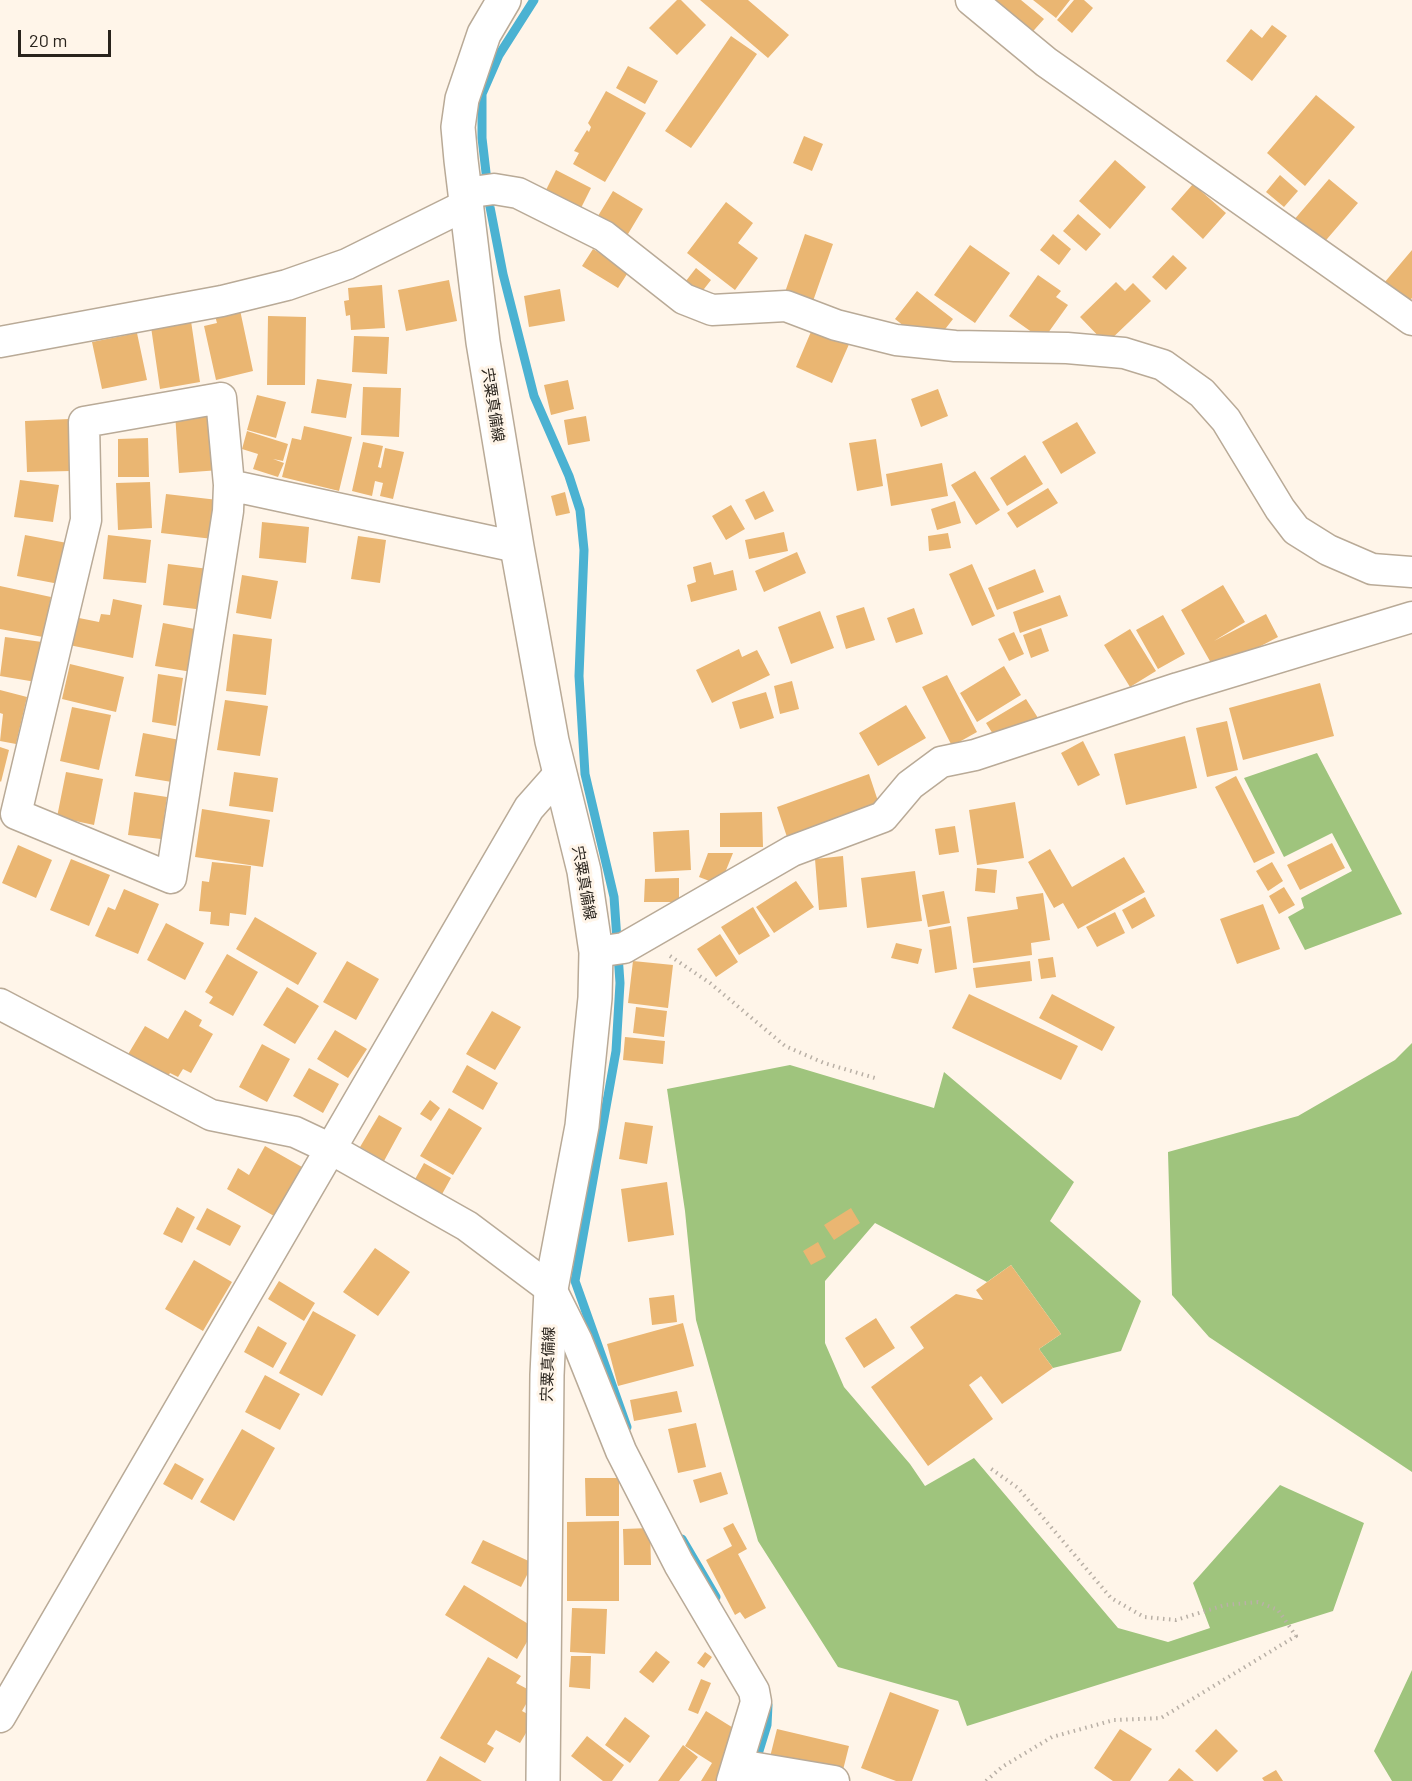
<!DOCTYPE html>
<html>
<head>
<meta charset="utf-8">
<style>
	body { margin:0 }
	#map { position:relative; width:1412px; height:1781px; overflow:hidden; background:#fff5e9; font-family:Barlow,sans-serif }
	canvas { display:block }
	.scale { position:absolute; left:18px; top:30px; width:93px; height:27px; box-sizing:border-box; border:3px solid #29231c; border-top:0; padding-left:8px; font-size:18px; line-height:21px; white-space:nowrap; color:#29231c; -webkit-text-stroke:4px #fff5e9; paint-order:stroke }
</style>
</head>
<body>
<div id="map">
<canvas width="1412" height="1781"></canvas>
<div class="scale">20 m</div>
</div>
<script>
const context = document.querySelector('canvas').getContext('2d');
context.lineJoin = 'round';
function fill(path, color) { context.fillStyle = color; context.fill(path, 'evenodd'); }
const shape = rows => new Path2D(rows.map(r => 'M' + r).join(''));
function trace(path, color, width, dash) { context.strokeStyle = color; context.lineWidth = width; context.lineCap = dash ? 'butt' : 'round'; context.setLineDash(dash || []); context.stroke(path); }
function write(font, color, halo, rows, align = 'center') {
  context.font = font + ' Barlow,"Noto Sans JP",sans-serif'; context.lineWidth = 6; context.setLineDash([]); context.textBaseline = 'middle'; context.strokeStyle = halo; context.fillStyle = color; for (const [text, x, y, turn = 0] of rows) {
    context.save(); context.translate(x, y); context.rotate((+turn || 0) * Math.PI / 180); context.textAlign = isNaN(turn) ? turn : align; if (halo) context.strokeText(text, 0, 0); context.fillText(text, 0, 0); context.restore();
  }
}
fill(shape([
	[1317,753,1402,914,1305,950,1288,917,1304,908,1301,898,1352,871,1332,833,1284,857,1244,778],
	[1412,1043,1412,1472,1209,1337,1172,1295,1168,1152,1298,1116,1395,1060],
	[790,1065,934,1108,944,1072,1074,1182,1050,1221,1141,1301,1121,1351,1053,1368,1039,1349,1061,1334,1011,1265,987,1282,875,1223,825,1281,825,1343,844,1387,910,1464,925,1486,974,1458,1118,1628,1168,1642,1210,1628,1193,1583,1280,1485,1364,1523,1333,1611,967,1726,958,1701,838,1667,758,1541,696,1320,685,1211,667,1089],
	[1412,1670,1412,1781,1392,1781,1374,1751]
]), '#9fc47d');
trace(shape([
	[534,0,499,55,482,94,482,138,490,207,503,274,534,396,569,476,580,510,584,550,579,676,585,774,614,897,620,983,616,1051,575,1281,627,1427],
	[682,1539,716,1597],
	[755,1764,767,1725,768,1705]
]), '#4bb2d2', 9);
fill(shape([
	[677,0,681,0,706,25,677,55,649,28],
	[700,0,748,0,789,35,768,58],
	[982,0,1021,0,1044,19,1027,38],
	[1033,0,1070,0,1056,18],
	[1074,0,1084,0,1093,8,1072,33,1057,20],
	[1272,25,1287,36,1252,81,1226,61,1251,29,1262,38],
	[731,36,757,54,691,148,665,131],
	[628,66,658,81,645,104,616,88],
	[606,91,646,113,605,182,573,164,579,153,574,151,587,130,589,132,591,127,588,123],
	[1316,95,1355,127,1305,186,1267,153],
	[804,136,823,144,812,171,793,163],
	[1115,160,1146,187,1110,229,1079,201],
	[556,170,591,188,577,216,542,198],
	[1280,175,1298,191,1284,207,1266,192],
	[1329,179,1358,203,1321,246,1293,221],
	[1193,184,1226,213,1203,239,1171,209],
	[613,191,643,209,625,239,595,221],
	[726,202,753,223,738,243,758,258,735,290,687,253],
	[1078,214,1101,234,1086,251,1063,231],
	[805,234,833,244,812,304,784,295],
	[1053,234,1071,249,1059,265,1040,250],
	[970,245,1010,273,975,323,934,295],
	[593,249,629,271,618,288,582,266],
	[1412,250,1412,298,1407,303,1384,283],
	[1173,255,1187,268,1166,290,1152,277],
	[696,268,711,280,697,298,682,286],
	[1038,275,1061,291,1056,297,1068,305,1043,340,1009,316],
	[449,280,457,321,406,331,398,290],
	[1116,282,1125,291,1133,283,1151,301,1106,344,1080,317],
	[382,285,385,328,351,330,350,315,346,316,344,301,349,300,348,288],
	[560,289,565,321,529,327,524,296],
	[917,291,953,319,939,337,922,340,895,319],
	[240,310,253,371,216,380,204,326,217,323,215,316],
	[268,316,306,317,305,385,267,385],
	[191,321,200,382,160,389,151,327],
	[813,327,850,342,832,383,796,367],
	[137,333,147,380,102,389,92,342],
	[354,336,389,337,387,374,352,372],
	[317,379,352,384,346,418,311,413],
	[568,380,574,409,551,415,544,385],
	[363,387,401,388,399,437,361,435],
	[938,389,948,416,921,427,911,399],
	[257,395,286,402,276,438,247,430],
	[209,410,220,470,179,473,175,413],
	[586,416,590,441,568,445,564,420],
	[69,419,71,471,27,472,25,421],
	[1077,422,1096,453,1061,474,1042,442],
	[304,426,352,437,339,491,282,477,292,438,301,440],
	[247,431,288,444,283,461,273,459,284,463,278,477,253,469,258,454,242,449],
	[148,438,149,477,118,477,118,439],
	[876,439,883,486,857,491,849,443],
	[363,442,383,446,378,467,381,468,385,448,404,452,393,499,380,496,383,483,375,481,372,496,352,491],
	[1025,455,1043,484,1007,506,990,478],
	[942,463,948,496,891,506,886,474],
	[975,471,1000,510,976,525,951,485],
	[20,480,59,485,53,522,14,517],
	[150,482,152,528,118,530,116,483],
	[1048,488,1058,503,1017,528,1007,513],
	[764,491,774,511,755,520,745,500],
	[565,492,570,513,556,516,551,496],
	[166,494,218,500,213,539,161,533],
	[955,501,961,523,937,530,931,509],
	[731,505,745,529,726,540,712,516],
	[262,522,309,527,306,563,259,558],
	[784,532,788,551,749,559,745,540],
	[948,533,951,548,929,551,928,536],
	[25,535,67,543,59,584,17,576],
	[108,535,151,540,146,583,103,579],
	[358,536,386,540,380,583,351,579],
	[797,552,806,573,764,592,755,571],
	[711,562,714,575,733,570,737,590,691,602,687,585,696,582,693,567],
	[168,564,209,569,204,610,163,605],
	[972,564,995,616,972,626,949,574],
	[1035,569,1044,592,997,610,988,588],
	[242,575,278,581,271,619,236,613],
	[1223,585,1245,622,1214,641,1266,614,1278,637,1215,670,1181,610],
	[0,586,51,597,43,637,0,629],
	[1060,595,1068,616,1020,633,1013,612],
	[113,599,142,605,133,658,69,645,74,617,99,622,101,614,110,615],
	[864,607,875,640,846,649,836,616],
	[914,608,923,634,896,643,887,618],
	[820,611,834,648,791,664,778,627],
	[1163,615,1185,654,1158,669,1136,630],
	[163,623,200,630,192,672,155,666],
	[1041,628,1049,651,1031,658,1023,635],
	[1130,629,1156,671,1130,687,1104,645],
	[1014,632,1024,654,1009,661,998,639],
	[233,634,272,639,266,695,226,691],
	[5,637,42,642,36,682,0,676],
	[739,649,742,657,757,650,770,675,712,703,696,670],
	[70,664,124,677,116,712,62,699],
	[1004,666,1021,695,977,722,960,693],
	[158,674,183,678,176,726,152,722],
	[947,675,977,732,952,746,922,687],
	[792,681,799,709,780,714,774,686],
	[1320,683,1334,736,1243,760,1229,708],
	[0,690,27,697,16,744,0,741,3,714,0,713],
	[766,692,774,718,740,729,732,702],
	[1026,699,1038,718,998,742,986,723],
	[225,700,268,706,260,756,217,750],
	[906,705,926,738,878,766,859,733],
	[72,707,111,715,99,770,60,761],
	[1227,721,1238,770,1207,777,1196,728],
	[143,733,185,741,178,783,135,776],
	[1185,736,1197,788,1126,805,1114,754],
	[1083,741,1100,775,1078,786,1061,753],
	[0,747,9,750,1,782,0,781],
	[66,772,103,779,94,825,57,817],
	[234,772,278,778,273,812,229,806],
	[869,774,881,810,789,843,777,807],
	[1236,776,1275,853,1254,863,1215,787],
	[134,792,167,797,161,839,128,835],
	[1015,802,1024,858,977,865,969,810],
	[202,809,270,820,263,867,195,857],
	[762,812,763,847,720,847,720,813],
	[955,826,959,852,939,855,935,829],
	[689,830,691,870,655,872,653,832],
	[1332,843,1345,868,1300,890,1287,865],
	[18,845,52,860,36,898,2,883],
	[1050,849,1072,887,1124,857,1145,892,1078,929,1063,903,1054,908,1028,862],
	[708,853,733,853,720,885,699,877],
	[843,856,847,907,819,910,815,859],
	[71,859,110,875,89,926,50,910],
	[212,862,251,866,246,915,230,913,229,926,210,924,211,912,199,911,202,881,209,882],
	[1272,862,1283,881,1268,891,1256,871],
	[977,868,997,870,995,893,975,891],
	[915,871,922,921,867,928,861,878],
	[679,878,679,902,644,902,645,879],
	[796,881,814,907,774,933,756,907],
	[1284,887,1295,905,1279,914,1269,896],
	[124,889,159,904,138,954,95,936,108,907,115,910],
	[944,891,950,923,928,927,922,895],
	[1043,893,1050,940,1031,943,1032,955,973,963,967,917,1018,909,1016,897],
	[1145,897,1155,916,1132,929,1122,910],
	[1263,904,1280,949,1237,964,1220,919],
	[753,907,770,936,739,955,721,927],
	[1115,912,1125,933,1097,947,1086,927],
	[255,917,317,953,298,985,236,949],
	[166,923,204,943,185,980,147,960],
	[951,926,957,969,935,973,929,930],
	[720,934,738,962,716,977,697,949],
	[896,943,922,949,918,964,891,958],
	[227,954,258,972,233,1016,209,1003,213,997,205,992],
	[1053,957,1056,977,1041,979,1038,959],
	[347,961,379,979,356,1020,323,1002],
	[633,961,673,965,668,1008,628,1003],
	[1030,961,1032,981,976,988,973,968],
	[287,987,319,1006,295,1044,263,1025],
	[969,994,1078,1046,1061,1080,952,1028],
	[1052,994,1115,1027,1102,1051,1039,1018],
	[636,1007,667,1011,664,1037,633,1033],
	[185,1010,202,1020,199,1026,213,1034,191,1073,183,1069,178,1077,170,1073,166,1079,127,1056,145,1026,168,1039],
	[492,1011,521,1027,495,1070,466,1054],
	[335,1030,367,1049,348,1078,317,1059],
	[625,1037,665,1041,663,1064,623,1060],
	[262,1044,290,1059,267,1102,239,1087],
	[467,1065,498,1083,483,1110,452,1092],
	[309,1068,339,1084,323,1113,293,1096],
	[430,1100,440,1108,431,1121,420,1114],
	[449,1108,482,1128,453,1175,420,1156],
	[379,1115,402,1128,384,1161,360,1147],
	[625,1122,653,1126,647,1164,619,1159],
	[265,1146,302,1167,274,1216,227,1189,238,1168,249,1175],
	[424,1163,451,1178,441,1196,414,1181],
	[667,1182,674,1235,628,1242,621,1189],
	[177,1207,195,1217,182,1243,163,1234],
	[207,1208,241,1226,230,1246,196,1229],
	[851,1208,860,1223,834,1240,824,1225],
	[818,1242,826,1257,811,1265,803,1251],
	[375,1248,410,1272,378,1316,343,1292],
	[194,1260,232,1282,203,1331,165,1309],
	[1011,1265,1061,1334,1039,1349,1053,1368,1002,1404,981,1376,969,1385,993,1419,928,1466,871,1387,924,1348,910,1327,956,1294,983,1300,976,1290],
	[279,1281,315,1303,304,1321,268,1299],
	[674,1295,677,1322,652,1325,649,1298],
	[313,1311,356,1335,322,1396,279,1373],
	[876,1318,895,1348,864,1368,845,1338],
	[683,1323,694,1366,618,1386,607,1344],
	[258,1326,287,1343,273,1368,244,1352],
	[265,1375,300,1394,280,1430,245,1412],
	[677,1391,682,1412,634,1421,630,1400],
	[696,1423,706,1467,678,1473,668,1429],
	[242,1429,275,1448,234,1521,200,1502],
	[175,1463,204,1479,192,1500,163,1484],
	[721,1472,728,1494,700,1503,693,1480],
	[585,1478,619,1478,619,1516,586,1516],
	[619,1521,619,1601,567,1601,567,1522],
	[733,1523,747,1549,738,1554,766,1608,745,1619,740,1612,735,1615,706,1560,732,1546,723,1528],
	[650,1528,651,1565,624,1565,623,1529],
	[483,1540,533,1563,521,1587,471,1563],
	[464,1585,535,1628,517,1659,445,1615],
	[572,1608,607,1609,605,1654,570,1652],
	[656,1651,670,1662,653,1683,639,1672],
	[705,1652,712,1657,704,1668,697,1663],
	[571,1656,591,1656,590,1689,569,1687],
	[488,1657,521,1676,516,1683,533,1692,522,1711,535,1718,520,1743,496,1730,487,1744,494,1748,485,1763,440,1738],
	[701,1679,711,1683,698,1714,688,1710],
	[890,1692,939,1710,912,1781,896,1781,861,1768],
	[706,1711,743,1734,723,1781,701,1781,712,1763,685,1746],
	[625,1717,650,1736,630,1763,605,1745],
	[777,1729,849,1746,842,1774,770,1757],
	[1120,1729,1152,1749,1130,1781,1113,1781,1094,1768],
	[1216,1729,1238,1751,1217,1772,1195,1751],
	[587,1736,624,1765,612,1781,603,1781,571,1756],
	[683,1745,698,1757,679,1781,658,1781],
	[440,1756,482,1781,426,1781],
	[1179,1768,1194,1781,1168,1781],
	[1276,1770,1283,1781,1264,1781,1262,1778]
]), '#eab672');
const minor = shape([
	[971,0,1046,62,1412,320],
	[465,193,494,189,518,193,604,236,684,299,712,310,786,306,836,325,896,340,955,346,1067,348,1124,353,1163,365,1202,393,1226,420,1280,509,1296,530,1328,550,1372,569,1412,572],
	[0,342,222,301,287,285,347,264,466,205],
	[221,398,229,485,228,511,171,878,16,814,86,520,84,422,221,398],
	[229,485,517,547],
	[596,952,624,948,792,851,883,817,910,785,941,762,975,755,1178,688,1412,617],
	[0,1004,211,1115,295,1132,329,1148,467,1226,551,1289,577,1341,621,1451,679,1564,754,1691,756,1702,732,1781],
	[0,1717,529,808,560,773],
	[739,1765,834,1781]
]);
const major = shape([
	[504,0,484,34,462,99,458,127,461,160,483,342,517,547,552,741,584,871,596,952,595,998,582,1126,551,1289,547,1375,543,1781]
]);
trace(minor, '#b9aa97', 33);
trace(major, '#b9aa97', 36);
trace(shape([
	[670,956,710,983,785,1046,824,1063,875,1078],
	[986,1781,1002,1767,1052,1737,1114,1720,1161,1718,1296,1636,1278,1610,1258,1602,1225,1605,1176,1620,1144,1617,1111,1598,1018,1488,990,1468]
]), '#b9b0a6', 4, [1.5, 4.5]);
trace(minor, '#fff', 30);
trace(major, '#fff', 33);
write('15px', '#29231c', '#fff5e9', [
	["宍粟真備線",493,405,81],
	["宍粟真備線",584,883,80],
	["宍粟真備線",548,1364,-88]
]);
</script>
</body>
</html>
